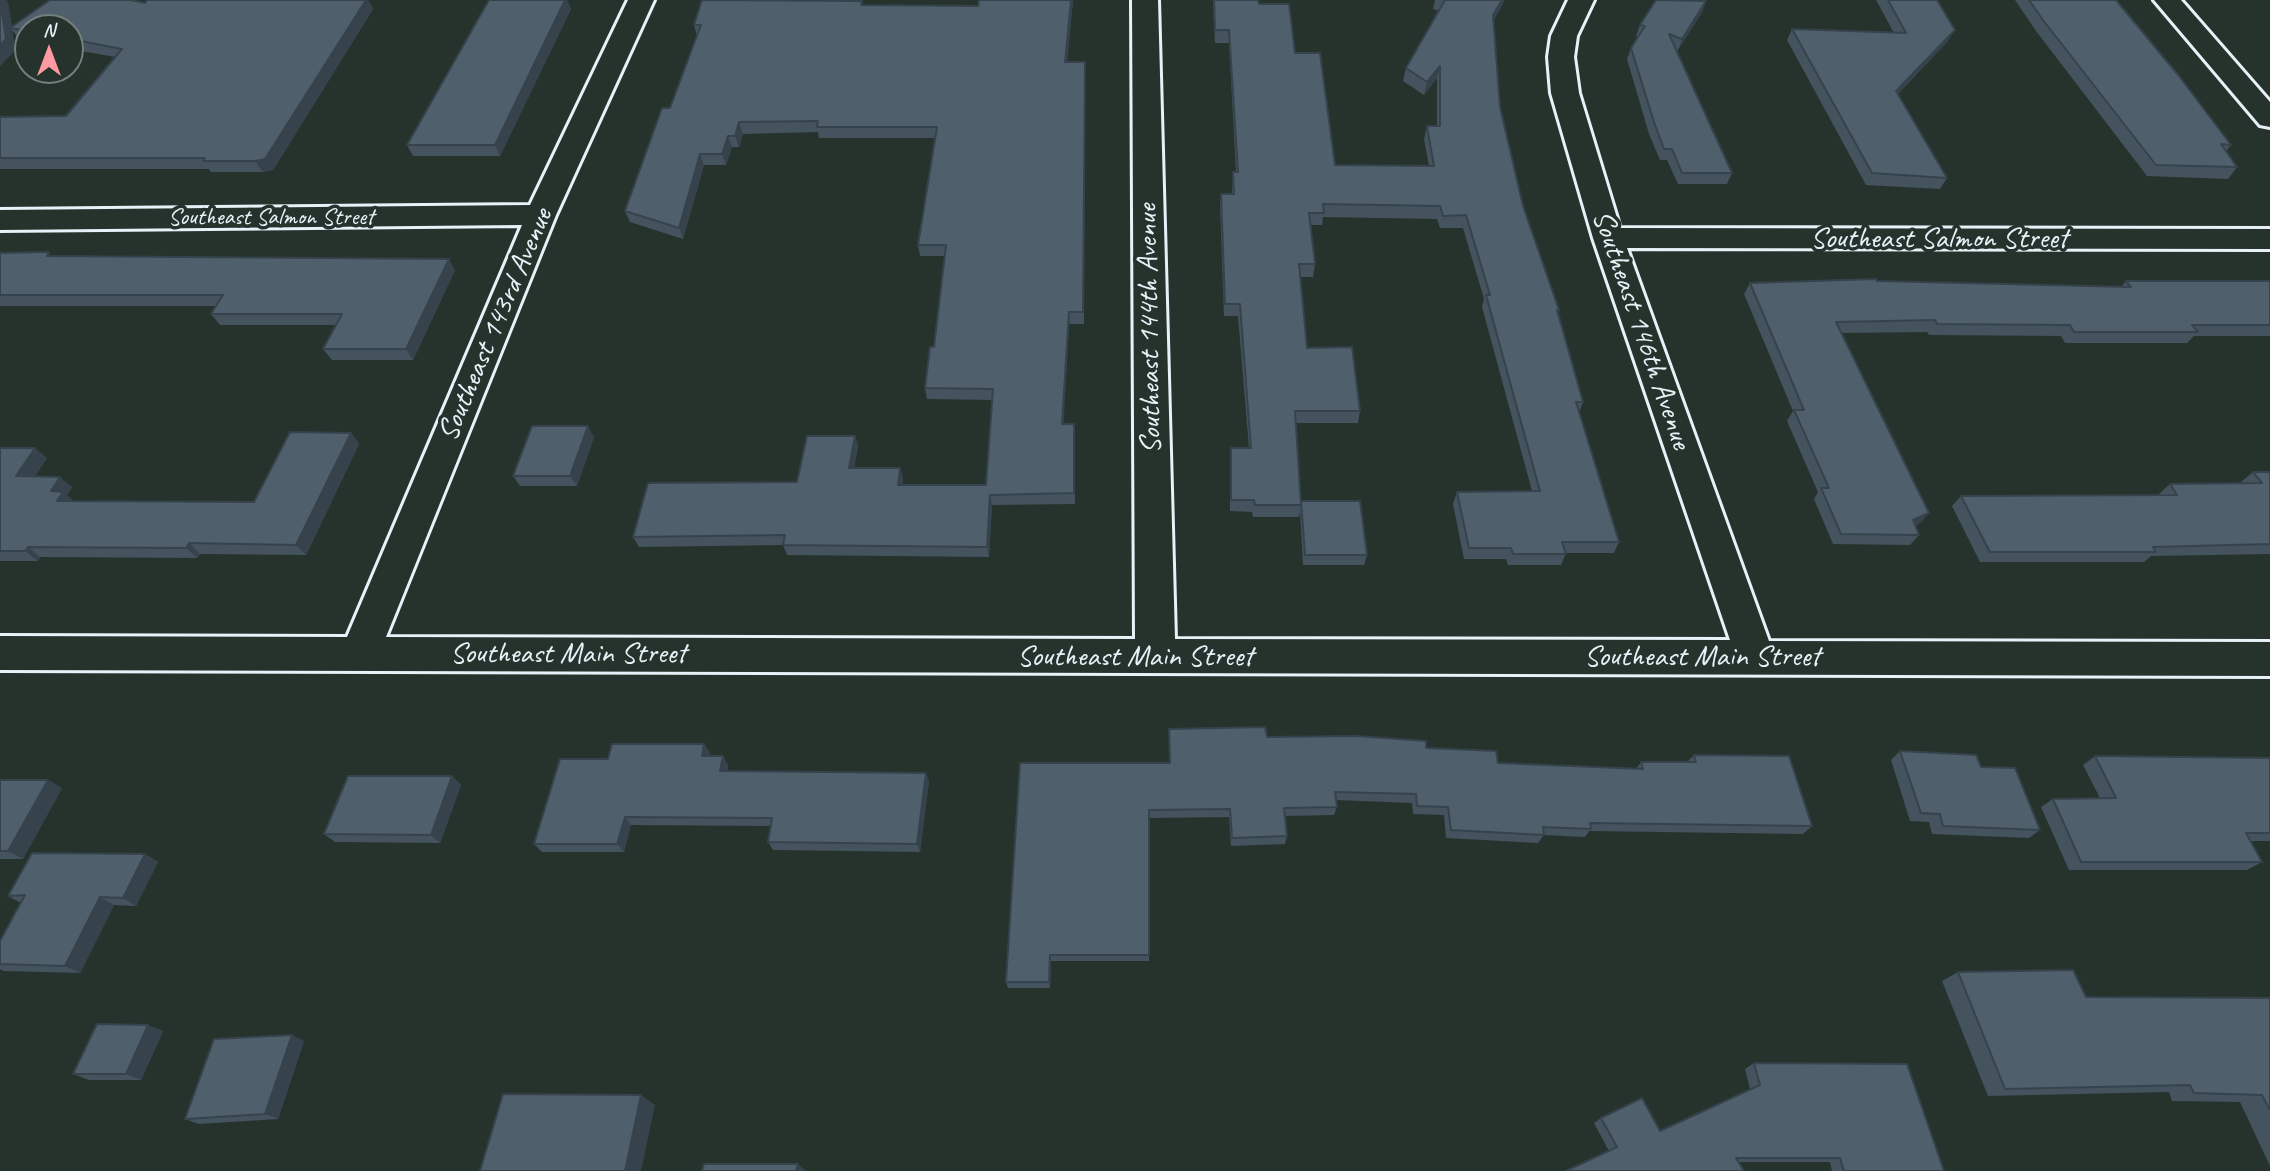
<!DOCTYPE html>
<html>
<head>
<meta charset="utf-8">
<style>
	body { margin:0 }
	#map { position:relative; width:2270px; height:1171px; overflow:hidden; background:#26332d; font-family:Caveat,sans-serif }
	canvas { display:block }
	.north { position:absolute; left:14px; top:14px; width:70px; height:70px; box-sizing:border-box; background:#26332d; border:2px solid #747f7e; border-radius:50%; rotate:0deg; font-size:19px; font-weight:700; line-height:28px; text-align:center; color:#e8f1f8 }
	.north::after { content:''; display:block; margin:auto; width:24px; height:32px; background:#ff9aa2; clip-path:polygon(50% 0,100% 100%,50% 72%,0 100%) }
</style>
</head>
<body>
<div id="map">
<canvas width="2270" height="1171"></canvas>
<div class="north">N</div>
</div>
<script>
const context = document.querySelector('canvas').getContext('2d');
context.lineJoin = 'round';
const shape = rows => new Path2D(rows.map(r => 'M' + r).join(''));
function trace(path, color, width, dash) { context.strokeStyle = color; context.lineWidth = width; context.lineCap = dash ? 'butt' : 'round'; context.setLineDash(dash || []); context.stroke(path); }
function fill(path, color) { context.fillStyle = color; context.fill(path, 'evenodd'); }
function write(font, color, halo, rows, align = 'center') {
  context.font = font + ' Caveat,sans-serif'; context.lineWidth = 7; context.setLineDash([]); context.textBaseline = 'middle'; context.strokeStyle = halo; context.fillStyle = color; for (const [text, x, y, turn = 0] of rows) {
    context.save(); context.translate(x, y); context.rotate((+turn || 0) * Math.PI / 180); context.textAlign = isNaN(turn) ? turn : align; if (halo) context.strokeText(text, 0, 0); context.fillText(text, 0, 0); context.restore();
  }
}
const street = shape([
	[628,0,654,0,556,215,386,637,1135,639,1132,0,1158,0,1175,639,1730,640,1593,238,1551,93,1548,57,1551,36,1568,0,1594,0,1577,36,1574,57,1579,93,1620,228,2270,229,2270,249,1627,248,1769,641,2270,642,2270,676,0,670,0,636,347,637,522,225,0,230,0,210,530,205,628,0],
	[2154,0,2181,0,2270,102,2270,127,2260,125,2154,0]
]);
trace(street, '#e8f1f8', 6);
fill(street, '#26332d');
fill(shape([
	[0,0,6,0,8,3,12,27,145,3,147,0,368,0,373,9,273,170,263,172,211,172,209,169,0,169,0,117,66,116,115,57,70,49,70,28,28,28,28,41,19,39,12,30,15,50,0,66],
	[489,0,567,0,571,9,500,156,413,156,407,145],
	[1073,0,1067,62,1085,62,1084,324,1069,324,1063,424,1074,424,1075,504,992,505,989,557,787,555,783,545,639,547,633,537,797,482,855,436,858,446,854,468,900,468,903,479,902,485,986,485,992,400,927,399,925,388,934,347,945,256,920,256,918,245,935,138,819,138,818,132,743,134,739,147,732,147,726,165,704,165,683,239,630,222,625,211,670,108,697,36,694,25,862,5,978,6],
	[1213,0,1258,0,1259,4,1295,53,1335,165,1429,166,1424,139,1427,126,1437,126,1437,78,1424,95,1403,81,1406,68,1439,11,1433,9,1435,0,1504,0,1502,6,1493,21,1500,107,1523,206,1559,310,1558,314,1583,402,1579,413,1619,542,1614,553,1566,553,1561,565,1508,565,1506,559,1464,559,1453,504,1457,492,1532,491,1482,307,1484,299,1463,228,1440,228,1437,219,1323,217,1322,225,1311,225,1315,264,1313,277,1300,277,1307,348,1360,411,1358,423,1296,423,1301,505,1367,555,1364,565,1303,565,1300,512,1299,517,1253,517,1252,512,1230,511,1230,459,1231,448,1249,448,1238,316,1224,316,1220,206,1221,194,1232,194,1233,172,1236,172,1229,43,1215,43],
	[1876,0,1937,0,1948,41,1898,94,1947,178,1940,189,1866,185,1787,40,1792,29,1894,33],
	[2015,0,2116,0,2231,145,2226,151,2237,167,2228,179,2147,176,2036,31],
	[1706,1,1702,12,1678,50,1675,50,1732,173,1727,184,1678,184,1667,160,1660,160,1649,134,1627,59,1631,48,1638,37,1636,36,1640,25],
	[0,253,52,256,455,270,413,360,332,360,323,349,336,325,220,325,211,314,216,306,0,306],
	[1877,281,2121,287,2126,281,2270,281,2270,336,2194,336,2187,343,2065,343,2061,336,1929,335,1927,332,1841,333,1929,513,1920,523,1915,526,1919,535,1910,545,1833,544,1814,499,1818,492,1787,421,1793,411,1744,294,1750,283],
	[351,433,359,444,306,555,200,554,197,558,40,557,38,561,0,561,0,448,47,458,35,476,72,487,67,495,73,501,254,502],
	[594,437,577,486,520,486,513,476],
	[2253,472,2270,472,2270,554,2151,556,2144,562,1980,562,1952,506,1961,496,2159,495,2159,494,2170,484,2242,483,2241,482],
	[1169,729,1267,737,1426,748,1498,763,1636,769,1641,762,1687,762,1694,755,1812,826,1803,834,1589,831,1585,837,1544,835,1538,843,1446,838,1444,815,1413,814,1412,803,1336,800,1337,807,1334,815,1285,816,1287,836,1285,844,1231,846,1229,817,1149,818,1149,961,1051,961,1050,988,1008,988,1006,982,1169,763],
	[704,744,710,753,709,756,728,765,727,772,929,781,920,852,773,850,768,842,771,826,631,825,624,852,542,852,534,844,608,759],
	[1900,751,1981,767,2040,830,2029,838,1932,834,1929,822,1910,821,1891,760],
	[2095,756,2270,758,2270,841,2250,841,2262,862,2247,870,2069,870,2041,807,2053,799,2100,798,2083,765],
	[452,776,461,785,440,843,335,842,324,834],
	[0,780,48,780,62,788,23,859,0,859],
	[145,854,158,862,136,906,114,905,80,973,3,971,0,969,0,941,21,903,8,896],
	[1958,972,2086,997,2270,998,2270,1166,2240,1102,2172,1101,2169,1092,1988,1096,1942,981],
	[163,1031,141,1080,89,1080,73,1074],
	[304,1041,278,1119,199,1124,185,1119],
	[1754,1063,1944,1171,1832,1171,1830,1162,1739,1162,1609,1151,1594,1123,1601,1118,1660,1131,1750,1089,1745,1069]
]), '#44535d');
fill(shape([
	[0,0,6,0,8,3,12,28,10,28,12,30,15,50,0,66],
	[366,0,368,0,373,9,273,170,263,172,255,161],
	[565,0,567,0,571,9,500,156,495,145],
	[1071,0,1073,0,1066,73,1065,62],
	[1502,0,1504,0,1502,6,1490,27,1493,15],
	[1706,1,1702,12,1678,50,1682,39],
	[1955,30,1948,41,1890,102,1896,91],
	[1440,66,1437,78,1424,95,1427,82],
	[739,122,743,134,739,147,735,136],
	[728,136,732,147,726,165,722,154],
	[700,154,704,165,683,239,679,228],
	[449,259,455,270,413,360,406,349],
	[1069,312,1069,324,1063,435,1062,424],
	[588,426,594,437,577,486,570,476],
	[351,433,359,444,306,555,296,545],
	[855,436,858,446,852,479,849,468],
	[35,448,47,458,28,487,16,476],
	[900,468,903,479,901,495,898,485],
	[60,477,72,487,67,495,75,502,57,501,51,491],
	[990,495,992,505,989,557,987,547],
	[1929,513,1920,523,1905,530,1913,520],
	[189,543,200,554,197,558,186,548],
	[28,547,40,557,38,561,25,551],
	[704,744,710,753,708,764,702,756],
	[723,756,728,765,725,780,720,771],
	[926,773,929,781,920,852,917,844],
	[452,776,461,785,440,843,431,835],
	[48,780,62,788,23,859,8,851],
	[625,817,631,825,624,852,617,844],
	[145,854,158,862,136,906,123,898],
	[100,897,114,905,80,973,65,966],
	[1050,955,1051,961,1050,988,1049,982],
	[148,1025,163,1031,141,1080,126,1074],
	[292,1035,304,1041,278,1119,265,1114],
	[641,1095,655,1105,641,1171,625,1171],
	[798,1164,806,1171,796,1171]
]), '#37434c');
const building = shape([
	[0,0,6,39,0,45,0,0],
	[50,0,131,0,145,3,147,0,366,0,265,159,255,161,203,161,205,158,0,158,0,117,66,116,122,49,70,39,70,28,28,28,28,31,10,28,50,0],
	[489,0,565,0,495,145,407,145,489,0],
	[702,0,862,1,861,5,978,6,979,0,1071,0,1065,62,1085,62,1083,312,1069,312,1062,424,1074,424,1074,493,990,495,987,547,783,545,785,535,633,537,648,483,797,482,807,436,855,436,849,468,900,468,898,485,986,485,993,389,925,388,930,347,934,347,946,245,918,245,937,127,817,127,818,121,739,122,735,136,728,136,722,154,700,154,679,228,625,211,662,108,670,108,701,25,694,25,702,0],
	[1214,0,1258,0,1259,4,1289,4,1295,53,1320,53,1335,165,1434,166,1427,126,1440,126,1440,66,1427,82,1406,68,1445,0,1502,0,1493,15,1500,107,1523,206,1559,310,1557,310,1583,402,1576,402,1619,542,1562,542,1566,554,1513,554,1511,548,1469,548,1457,492,1540,491,1486,295,1490,295,1466,215,1443,216,1440,206,1323,204,1324,213,1309,213,1315,264,1299,264,1307,348,1352,347,1360,411,1295,411,1301,505,1255,505,1254,500,1231,500,1231,448,1251,448,1240,304,1225,304,1221,194,1234,194,1233,172,1238,172,1229,30,1215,30,1214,0],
	[1656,0,1706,1,1682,39,1669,34,1732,173,1682,173,1672,149,1664,149,1654,122,1631,48,1645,26,1640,25,1656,0],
	[1888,0,1937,0,1955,30,1896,91,1947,178,1872,173,1792,29,1906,33,1888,0],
	[2029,0,2116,0,2179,76,2231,145,2221,144,2237,167,2156,165,2043,20,2029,0],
	[49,252,47,256,449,259,406,349,323,349,342,314,211,314,223,295,0,295,0,253,49,252],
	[1876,279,1877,281,2131,287,2126,281,2270,281,2270,325,2192,325,2198,332,2074,332,2070,325,1937,324,1935,320,1836,322,1929,513,1913,520,1919,535,1841,534,1821,488,1829,488,1794,410,1804,410,1750,283,1876,279],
	[532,426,588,426,570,476,513,476,532,426],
	[290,432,351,433,296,545,189,543,186,548,28,547,25,551,0,551,0,448,35,448,16,476,60,477,51,491,63,492,57,501,254,502,290,432],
	[2253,472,2270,472,2270,544,2153,547,2156,552,1990,552,1961,496,2177,495,2170,484,2262,483,2253,472],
	[1301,501,1360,501,1367,555,1305,555,1301,501],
	[1265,727,1267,737,1357,736,1426,741,1426,748,1496,751,1498,763,1643,769,1641,762,1696,762,1694,755,1789,756,1812,826,1590,823,1591,829,1543,827,1544,835,1451,830,1448,807,1417,806,1416,794,1335,792,1337,807,1284,808,1287,836,1232,838,1230,809,1149,810,1149,955,1050,955,1049,982,1006,982,1020,763,1170,763,1169,729,1265,727],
	[612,744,704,744,702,756,723,756,720,771,926,773,917,844,768,842,772,818,625,817,617,844,534,844,560,759,608,759,612,744],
	[1900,751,1976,755,1981,767,2015,768,2040,830,1943,826,1940,814,1921,813,1900,751],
	[2095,756,2270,758,2270,833,2246,833,2262,862,2081,862,2053,799,2116,798,2095,756],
	[348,776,452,776,431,835,324,834,348,776],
	[0,780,48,780,8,851,0,851,0,780],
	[32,853,145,854,123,898,100,897,65,966,0,964,0,941,25,895,8,896,32,853],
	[2073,970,2086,997,2270,998,2270,1110,2262,1095,2194,1093,2190,1085,2005,1089,1958,972,2073,970],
	[97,1024,148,1025,126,1074,73,1074,97,1024],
	[292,1035,265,1114,185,1119,214,1039,292,1035],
	[1754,1063,1907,1064,1944,1171,1844,1171,1840,1158,1736,1158,1744,1171,1566,1171,1617,1147,1601,1118,1642,1098,1660,1131,1760,1085,1754,1063],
	[503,1094,641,1095,625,1171,480,1171,503,1094],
	[704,1164,798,1164,796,1171,702,1171,704,1164]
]);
fill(building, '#4f606c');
trace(building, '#37434c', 2);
write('24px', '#e8f1f8', '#26332d', [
	["Southeast Salmon Street",271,218]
]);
write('30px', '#e8f1f8', '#26332d', [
	["Southeast Salmon Street",1939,239],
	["Southeast 143rd Avenue",496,325,-67],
	["Southeast 144th Avenue",1150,329,-91],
	["Southeast 146th Avenue",1641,330,71],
	["Southeast Main Street",568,654],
	["Southeast Main Street",1135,657],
	["Southeast Main Street",1702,657]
]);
</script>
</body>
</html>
